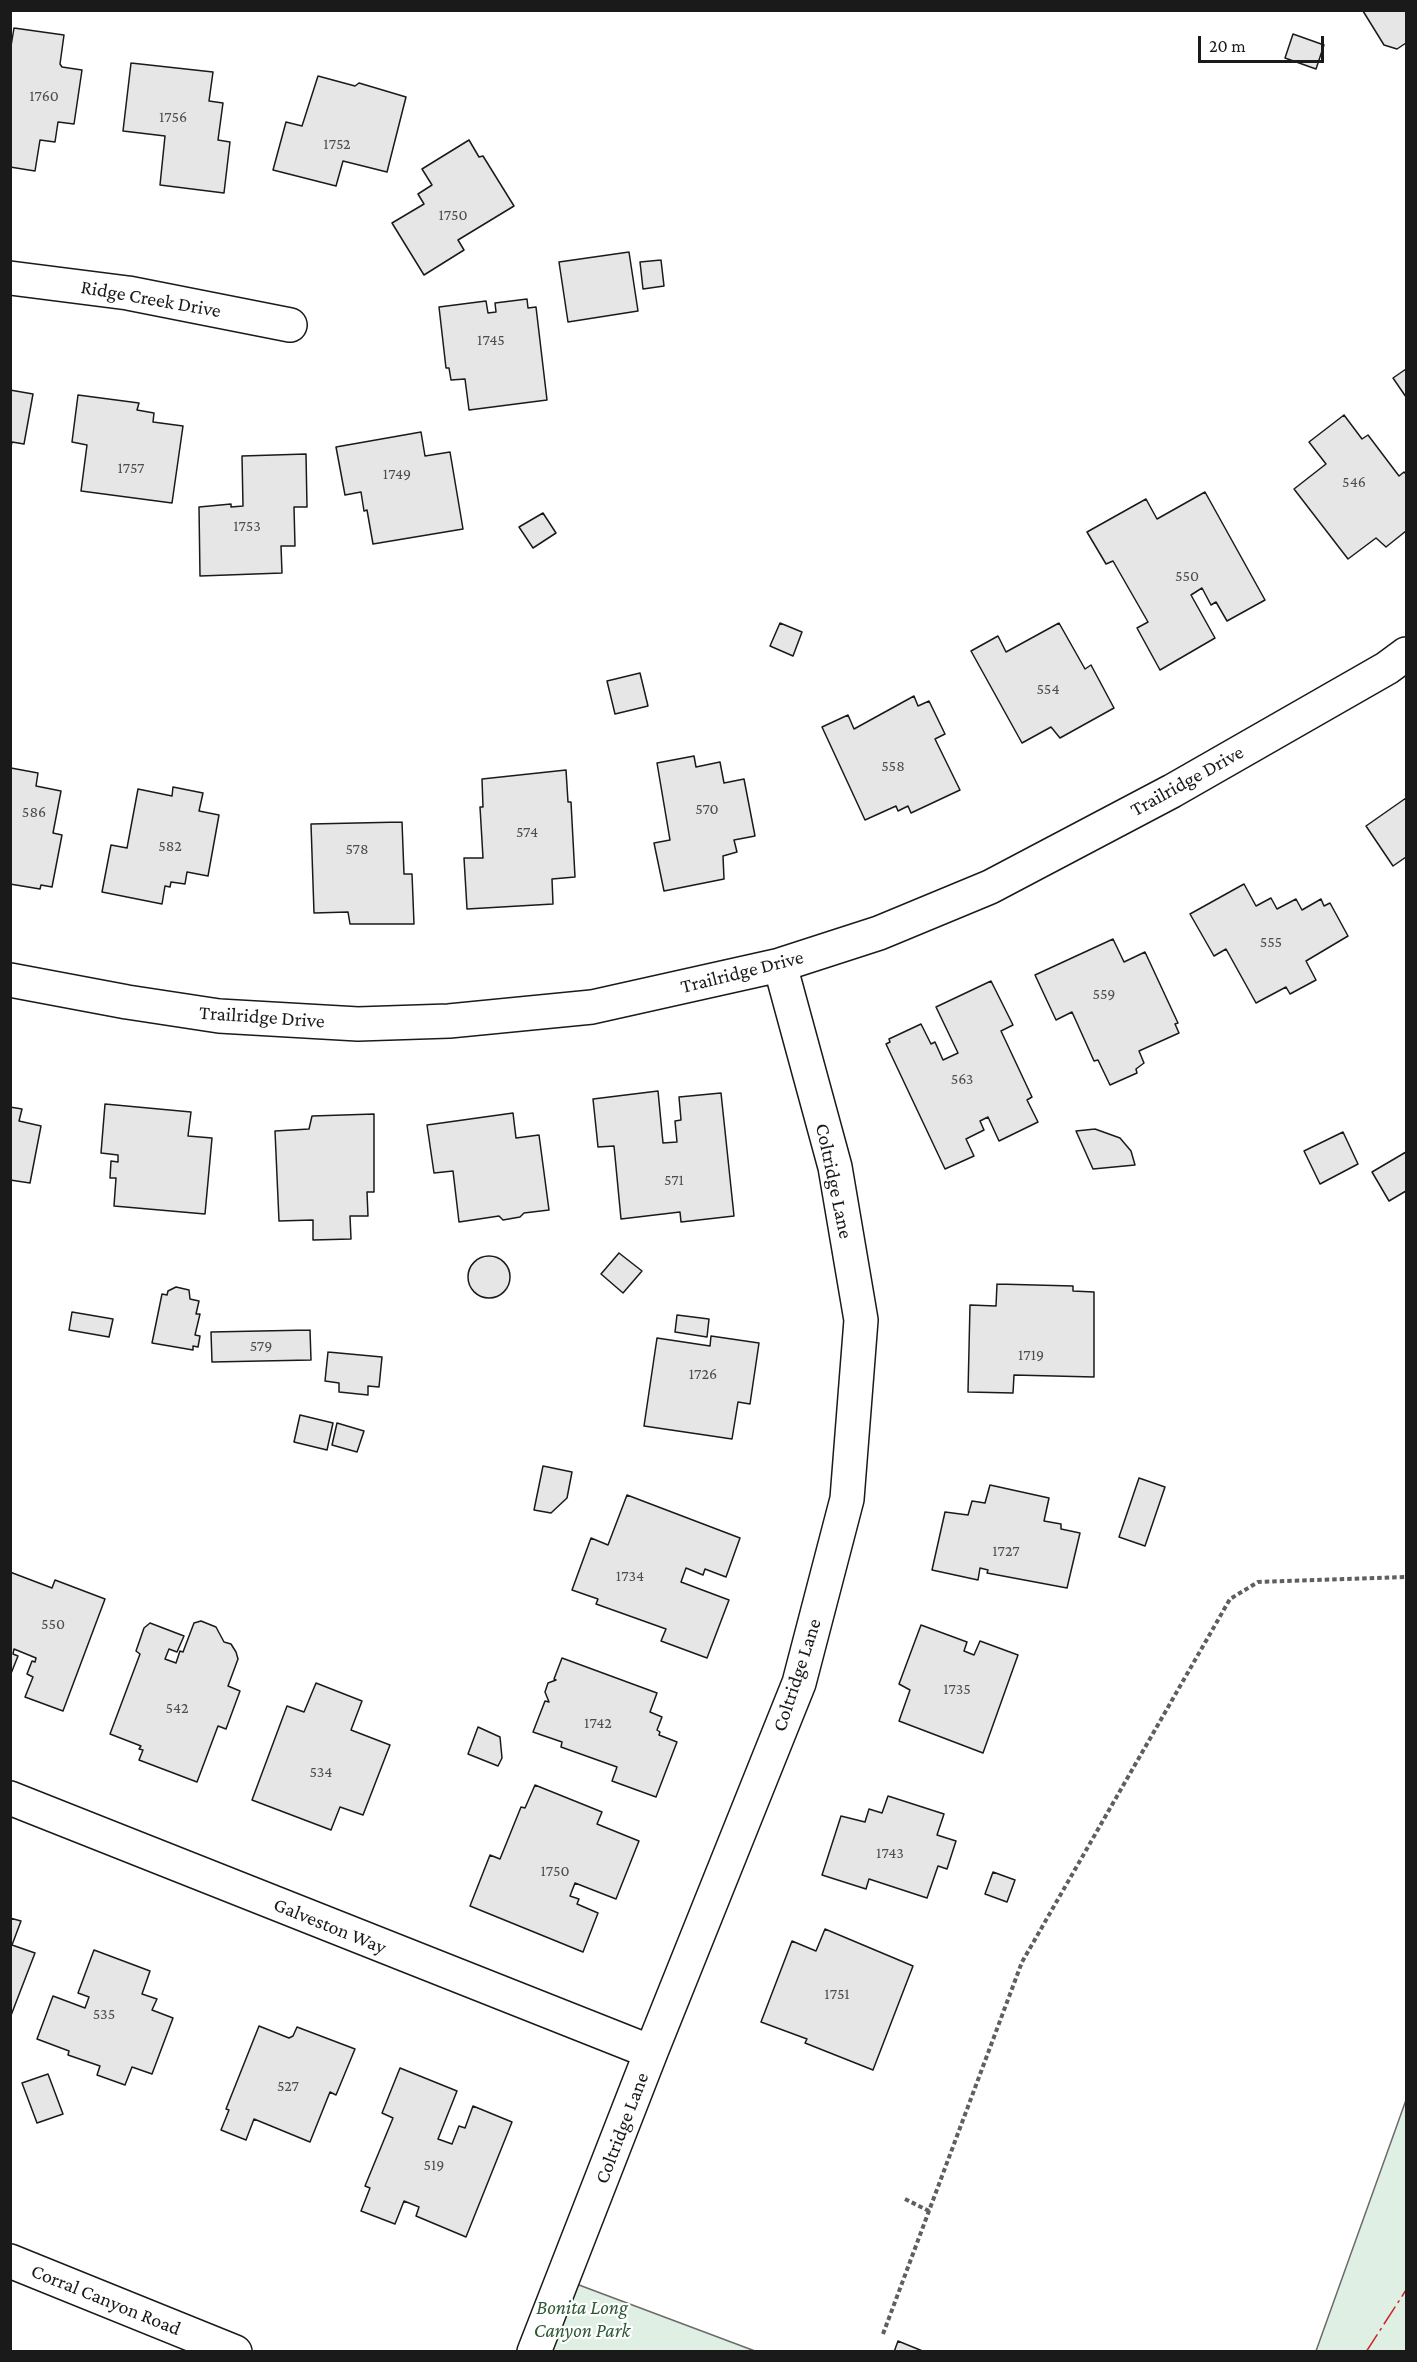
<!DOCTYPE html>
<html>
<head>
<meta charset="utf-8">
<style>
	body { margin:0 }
	#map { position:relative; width:1417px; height:2362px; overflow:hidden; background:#fff; font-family:"Crimson Pro",serif }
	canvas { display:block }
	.frame { position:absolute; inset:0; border:12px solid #1a1a1a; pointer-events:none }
	.scale { position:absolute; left:1198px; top:36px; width:126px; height:27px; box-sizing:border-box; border:3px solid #1a1a1a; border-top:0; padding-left:8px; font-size:18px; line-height:21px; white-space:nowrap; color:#1a1a1a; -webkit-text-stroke:4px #fff; paint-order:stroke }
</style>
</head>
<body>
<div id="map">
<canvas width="1417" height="2362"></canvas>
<div class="frame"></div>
<div class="scale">20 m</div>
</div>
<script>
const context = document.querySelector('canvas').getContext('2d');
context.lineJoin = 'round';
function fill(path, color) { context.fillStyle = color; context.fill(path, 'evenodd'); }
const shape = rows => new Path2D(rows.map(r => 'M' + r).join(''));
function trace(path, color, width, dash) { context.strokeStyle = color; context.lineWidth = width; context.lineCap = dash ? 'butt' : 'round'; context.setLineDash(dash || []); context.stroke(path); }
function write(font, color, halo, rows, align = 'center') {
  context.font = font + ' "Crimson Pro",serif'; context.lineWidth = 4.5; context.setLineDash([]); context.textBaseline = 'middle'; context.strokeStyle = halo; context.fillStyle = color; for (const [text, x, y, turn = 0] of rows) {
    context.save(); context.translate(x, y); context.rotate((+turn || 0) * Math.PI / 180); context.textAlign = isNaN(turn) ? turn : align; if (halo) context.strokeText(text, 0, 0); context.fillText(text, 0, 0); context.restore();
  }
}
const green = shape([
	[1406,2100,1406,2351,1316,2351,1406,2100],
	[563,2279,755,2351,534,2352,563,2279]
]);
fill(green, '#e0efe3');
trace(green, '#6a6a6a', 1.5);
const building = shape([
	[1406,10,1406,43,1397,49,1384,45,1363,11,1406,10],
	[14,28,64,35,60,64,62,67,82,70,74,124,58,122,55,142,40,140,35,171,10,167,10,52,14,28],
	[1293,34,1324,45,1316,69,1285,58,1293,34],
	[131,63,213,72,209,101,223,103,218,140,230,142,224,193,160,185,165,136,123,131,131,63],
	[318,76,355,86,359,83,406,97,387,172,343,161,336,186,273,170,286,122,302,126,318,76],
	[469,140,479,157,483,156,514,206,458,240,464,250,424,275,392,223,424,204,418,194,432,185,422,169,469,140],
	[629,252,638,311,568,322,559,262,629,252],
	[661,260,664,286,643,289,640,262,661,260],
	[527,299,528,308,536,307,547,400,469,410,465,379,451,380,449,368,446,368,439,307,486,301,488,313,496,312,495,303,527,299],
	[1406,369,1406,397,1393,378,1406,369],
	[10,390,33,394,24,444,12,442,10,451,10,390],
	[78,395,139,403,137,410,154,413,153,422,183,426,172,503,81,491,87,445,72,442,78,395],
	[1344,415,1362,439,1368,435,1399,476,1404,472,1406,474,1406,531,1386,547,1376,538,1348,559,1294,489,1326,464,1309,442,1344,415],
	[421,432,425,456,450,452,463,529,373,544,367,510,364,511,361,492,345,495,336,447,421,432],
	[306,454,307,507,294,507,295,546,281,546,282,573,200,576,199,507,231,504,231,507,243,506,242,456,306,454],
	[1205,492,1265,600,1227,621,1216,602,1211,605,1202,588,1191,595,1215,638,1160,670,1137,628,1148,622,1113,561,1106,564,1087,532,1146,499,1157,519,1205,492],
	[543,513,556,533,533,548,519,527,543,513],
	[780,623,802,632,793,656,770,646,780,623],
	[1059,623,1085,669,1091,665,1114,708,1060,738,1051,727,1022,743,971,651,998,636,1006,652,1059,623],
	[640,673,648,706,615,714,607,681,640,673],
	[914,696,918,706,929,701,945,734,935,739,960,790,911,813,908,806,898,811,896,806,865,820,822,727,848,715,854,729,914,696],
	[694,756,696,767,720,762,724,783,744,779,755,836,734,840,737,852,723,856,724,879,664,891,654,843,670,840,657,763,694,756],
	[11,768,38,773,36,786,61,791,53,833,62,835,52,887,41,885,40,889,10,884,11,768],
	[566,770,568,802,571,802,575,877,552,879,553,904,467,909,464,858,483,858,480,807,483,807,482,779,566,770],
	[173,787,203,793,199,811,219,815,208,876,187,872,185,884,171,882,170,887,165,886,162,904,102,892,111,845,127,848,138,789,172,796,173,787],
	[1406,798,1406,857,1393,866,1366,826,1406,798],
	[402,822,404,874,412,874,414,924,350,924,348,912,314,913,311,824,402,822],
	[1244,884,1256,906,1271,898,1277,909,1296,899,1302,910,1321,899,1324,906,1330,903,1348,936,1306,961,1316,980,1290,994,1286,987,1256,1003,1226,949,1214,956,1190,914,1244,884],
	[1113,939,1124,962,1145,952,1178,1023,1175,1024,1179,1033,1139,1051,1144,1063,1136,1069,1137,1073,1110,1085,1098,1060,1094,1061,1072,1012,1056,1020,1035,975,1113,939],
	[991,981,1013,1025,1001,1031,1032,1097,1027,1100,1038,1122,999,1141,988,1117,980,1121,984,1130,966,1139,974,1156,945,1169,886,1044,890,1042,889,1039,921,1024,931,1044,935,1042,943,1060,958,1053,936,1007,991,981],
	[658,1091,663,1143,677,1142,675,1121,681,1120,679,1097,721,1093,734,1216,681,1222,680,1212,621,1219,614,1146,598,1147,593,1099,658,1091],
	[105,1104,191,1112,188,1136,212,1138,205,1214,114,1206,116,1178,110,1178,111,1161,118,1162,118,1155,101,1153,105,1104],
	[10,1107,22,1109,19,1121,41,1126,30,1183,10,1180,10,1107],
	[513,1113,516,1138,539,1135,549,1210,524,1213,520,1217,503,1220,499,1216,459,1222,453,1171,434,1173,427,1125,513,1113],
	[374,1114,374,1192,367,1192,368,1216,350,1216,351,1239,313,1240,313,1220,279,1221,275,1131,309,1129,312,1116,374,1114],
	[1095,1129,1120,1138,1131,1151,1135,1165,1093,1169,1076,1131,1095,1129],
	[1343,1132,1358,1164,1320,1184,1304,1151,1343,1132],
	[1406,1152,1406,1191,1389,1201,1372,1172,1406,1152],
	[619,1253,642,1271,623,1293,601,1274,619,1253],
	'468 1277a21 21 0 1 1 42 0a21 21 0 1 1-42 0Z',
	[997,1284,1073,1286,1073,1291,1094,1292,1094,1377,1014,1375,1013,1393,968,1392,970,1305,996,1306,997,1284],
	[176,1287,189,1290,190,1299,199,1301,196,1314,200,1314,195,1335,200,1336,198,1347,193,1346,193,1350,152,1343,162,1294,167,1295,168,1291,176,1287],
	[72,1312,113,1319,109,1337,69,1330,72,1312],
	[677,1315,709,1319,707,1337,675,1332,677,1315],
	[310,1330,311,1360,212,1362,211,1332,310,1330],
	[711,1336,759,1343,750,1404,738,1402,732,1439,644,1426,657,1338,710,1346,711,1336],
	[328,1352,382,1357,379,1387,368,1386,368,1395,339,1392,339,1383,325,1381,328,1352],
	[300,1415,333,1423,327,1450,294,1442,300,1415],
	[337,1423,364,1431,357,1452,332,1445,337,1423],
	[543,1466,572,1472,567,1498,551,1513,534,1510,543,1466],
	[1139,1478,1165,1487,1145,1546,1119,1537,1139,1478],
	[990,1485,1049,1498,1044,1521,1061,1524,1061,1529,1080,1533,1067,1588,987,1573,988,1570,980,1568,978,1580,932,1570,945,1512,968,1515,972,1501,985,1503,990,1485],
	[627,1495,740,1538,726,1577,705,1569,703,1575,686,1568,681,1582,729,1600,707,1658,661,1641,666,1629,596,1604,598,1599,572,1590,591,1538,608,1545,627,1495],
	[10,1572,52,1588,55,1580,105,1599,63,1711,25,1697,33,1677,27,1674,32,1661,35,1662,36,1658,14,1649,13,1654,18,1656,10,1676,10,1572],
	[201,1621,216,1627,224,1642,231,1644,236,1652,238,1659,228,1686,240,1691,226,1729,218,1726,197,1782,139,1760,143,1750,139,1749,141,1746,110,1734,140,1654,136,1651,144,1628,150,1623,184,1636,177,1652,169,1649,165,1659,176,1663,180,1651,183,1652,194,1623,201,1621],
	[921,1625,967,1642,964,1651,974,1655,980,1641,1018,1655,983,1753,899,1721,910,1690,899,1684,921,1625],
	[562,1658,657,1693,650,1712,662,1717,657,1730,660,1732,659,1735,677,1742,656,1797,612,1781,617,1767,561,1747,562,1742,533,1732,545,1701,549,1702,545,1692,548,1683,556,1680,554,1679,562,1658],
	[316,1683,362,1701,351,1730,390,1745,363,1815,340,1807,331,1830,252,1800,287,1706,304,1712,316,1683],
	[478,1727,500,1737,502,1758,498,1766,468,1754,478,1727],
	[535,1785,602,1812,597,1824,639,1841,616,1899,575,1883,570,1896,579,1899,577,1904,598,1913,583,1952,470,1906,490,1855,500,1859,521,1807,525,1808,535,1785],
	[888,1796,944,1814,937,1835,956,1841,947,1869,938,1866,927,1898,869,1879,866,1889,822,1875,841,1816,865,1822,869,1809,882,1813,888,1796],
	[993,1872,1015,1880,1007,1902,985,1894,993,1872],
	[10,1918,21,1921,12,1945,35,1953,10,2018,10,1918],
	[825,1929,913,1966,873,2070,805,2043,807,2039,761,2022,792,1941,816,1951,825,1929],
	[94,1950,150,1971,142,1994,157,1999,152,2010,173,2018,152,2074,132,2067,125,2085,97,2075,100,2066,68,2055,69,2051,37,2039,53,1996,85,2008,89,1997,78,1993,94,1950],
	[259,2026,289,2038,293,2036,297,2027,355,2049,336,2095,330,2092,310,2142,254,2119,246,2140,221,2130,229,2110,226,2109,259,2026],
	[400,2068,457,2091,438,2139,452,2144,459,2126,465,2128,473,2106,512,2122,466,2237,416,2216,419,2207,404,2201,395,2224,361,2211,370,2188,365,2186,393,2118,382,2113,400,2068],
	[48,2074,63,2114,37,2123,22,2083,48,2074],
	[898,2341,925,2352,894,2352,898,2341]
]);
fill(building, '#e6e6e6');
trace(building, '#1a1a1a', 1.5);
const minor = shape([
	[10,278,128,293,290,325],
	[10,980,127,1002,219,1016,358,1024,449,1021,592,1007,780,965,879,933,990,887,1172,791,1387,668,1406,654],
	[10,1798,651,2052],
	[534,2352,651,2052,799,1683,847,1499,861,1320,835,1167,780,965]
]);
const secondary = shape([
	[10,2261,235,2352]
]);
trace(minor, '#1a1a1a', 36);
trace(secondary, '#1a1a1a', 36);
trace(shape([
	[905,2199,929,2211],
	[883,2334,1022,1962,1230,1599,1258,1582,1406,1577]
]), '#5f5f5f', 4, [4.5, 3]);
trace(minor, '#fff', 33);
trace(secondary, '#fff', 33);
trace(shape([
	[1366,2352,1406,2290]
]), '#c62828', 1.5, [21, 4.5, 3, 4.5]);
write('16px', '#4d4d4d', null, [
	["1760",44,96],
	["1756",173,117],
	["1752",337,144],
	["1750",453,215],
	["1745",491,340],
	["1757",131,468],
	["1749",397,474],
	["546",1354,482],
	["1753",247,526],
	["550",1187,576],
	["554",1048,689],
	["558",893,766],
	["570",707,809],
	["586",34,812],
	["574",527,832],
	["582",170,846],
	["578",357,849],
	["555",1271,942],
	["559",1104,994],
	["563",962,1079],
	["571",674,1180],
	["579",261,1346],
	["1719",1031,1355],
	["1726",703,1374],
	["1727",1006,1551],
	["1734",630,1576],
	["550",53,1624],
	["1735",957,1689],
	["542",177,1708],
	["1742",598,1723],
	["534",321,1772],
	["1743",890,1853],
	["1750",555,1871],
	["1751",837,1994],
	["535",104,2014],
	["527",288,2086],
	["519",434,2165]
]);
write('20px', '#1a1a1a', '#fff', [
	["Ridge Creek Drive",151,299,10],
	["Trailridge Drive",1187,781,-29],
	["Trailridge Drive",742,972,-14],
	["Trailridge Drive",262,1017,4],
	["Coltridge Lane",834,1181,78],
	["Coltridge Lane",797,1675,-72],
	["Galveston Way",330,1926,22],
	["Coltridge Lane",622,2128,-69],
	["Corral Canyon Road",106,2300,22]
]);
write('italic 20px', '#2b5a34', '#fff', [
	["Bonita Long",582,2308],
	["Canyon Park",582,2331]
]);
</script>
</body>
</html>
